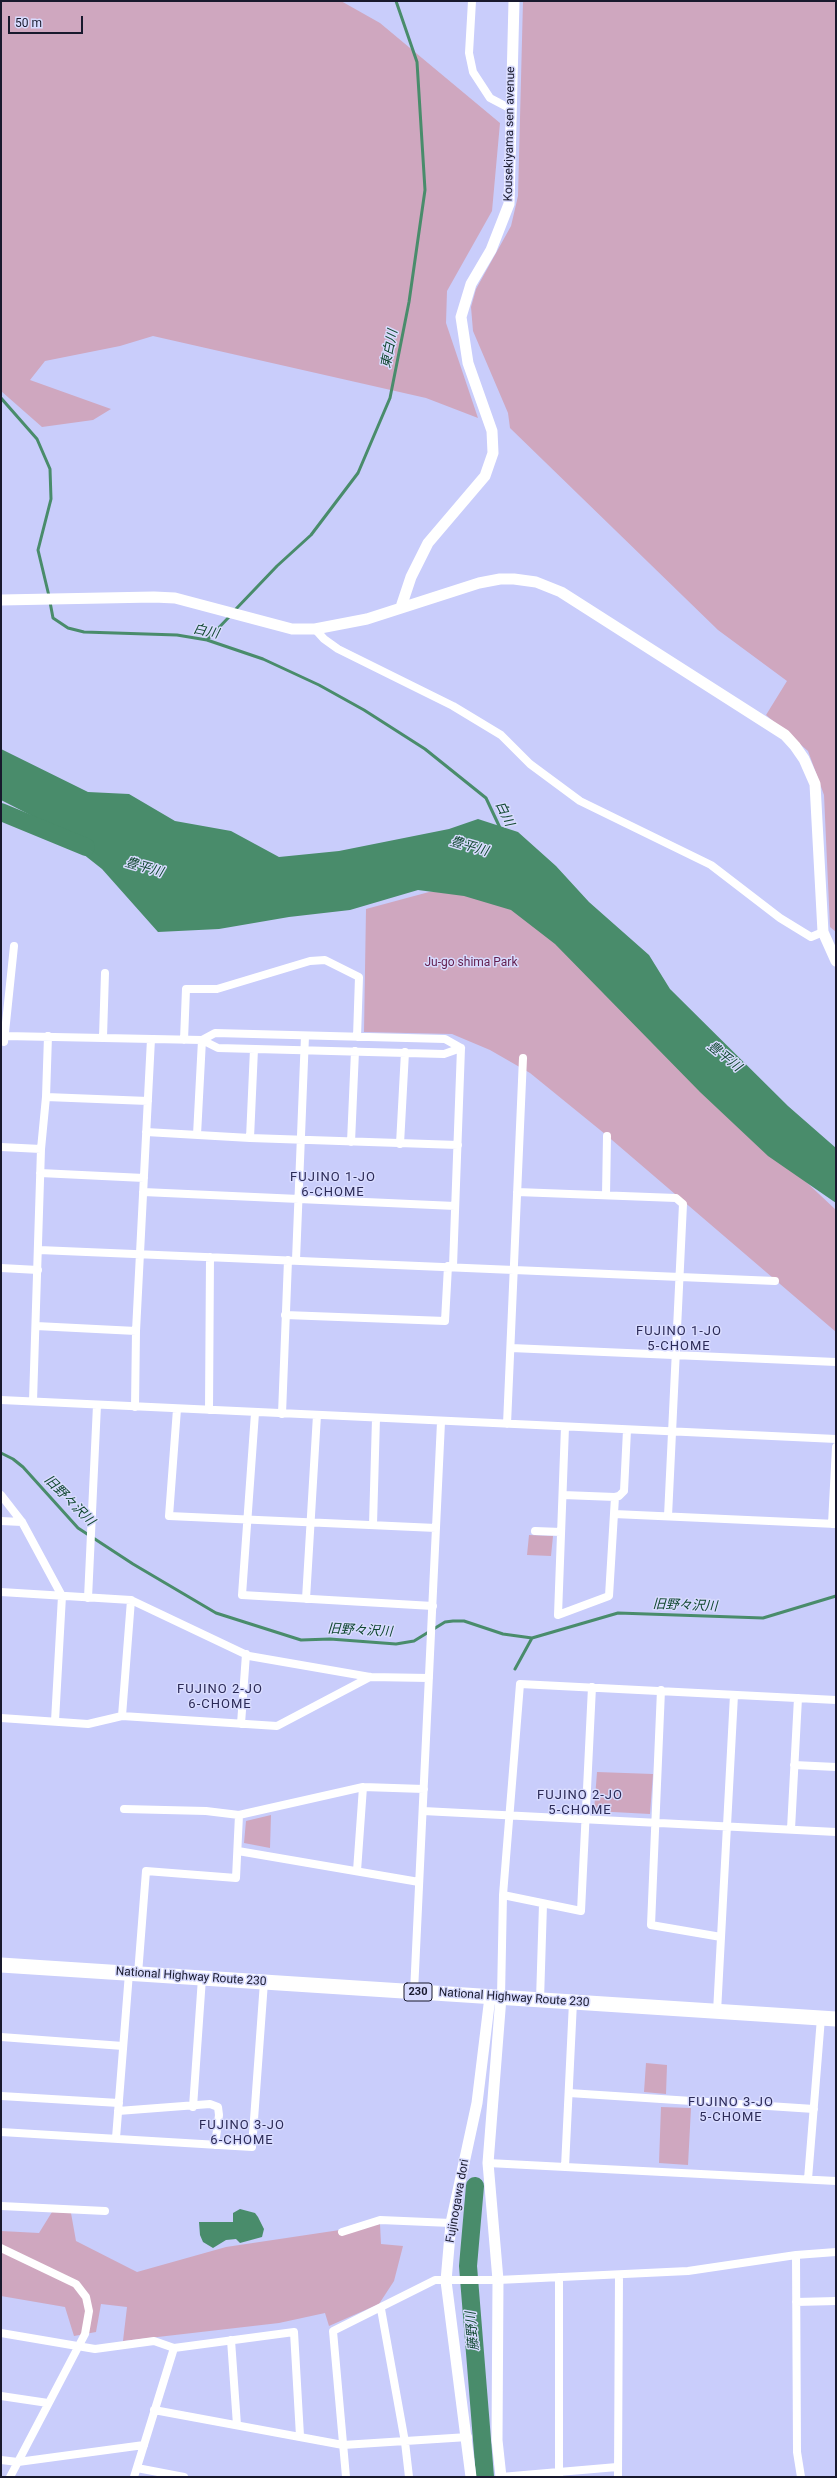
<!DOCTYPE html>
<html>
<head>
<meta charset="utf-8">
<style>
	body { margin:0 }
	#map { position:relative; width:837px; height:2478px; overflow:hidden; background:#c9cdfb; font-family:Roboto,sans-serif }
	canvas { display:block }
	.frame { position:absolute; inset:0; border:2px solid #18192d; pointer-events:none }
	.scale { position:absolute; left:8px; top:16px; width:75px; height:18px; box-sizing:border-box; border:2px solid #18192d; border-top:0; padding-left:5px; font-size:12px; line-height:14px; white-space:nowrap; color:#18192d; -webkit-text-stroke:3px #d8dbfe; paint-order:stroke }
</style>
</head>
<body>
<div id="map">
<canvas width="837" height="2478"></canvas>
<div class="frame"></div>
<div class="scale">50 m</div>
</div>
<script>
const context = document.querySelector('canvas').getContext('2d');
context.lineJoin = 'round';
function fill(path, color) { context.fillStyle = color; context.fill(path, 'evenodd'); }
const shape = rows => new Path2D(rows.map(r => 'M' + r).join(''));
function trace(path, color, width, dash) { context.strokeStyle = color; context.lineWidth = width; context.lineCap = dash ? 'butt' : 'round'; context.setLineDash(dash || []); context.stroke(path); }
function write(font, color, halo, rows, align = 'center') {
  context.font = font + ' Roboto,"Noto Sans JP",sans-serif'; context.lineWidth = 3; context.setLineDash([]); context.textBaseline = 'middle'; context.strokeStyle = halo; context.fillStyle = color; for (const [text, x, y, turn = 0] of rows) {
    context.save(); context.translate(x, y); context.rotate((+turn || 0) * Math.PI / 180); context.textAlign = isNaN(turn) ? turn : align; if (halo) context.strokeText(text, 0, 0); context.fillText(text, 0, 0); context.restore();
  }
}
fill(shape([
	[1,1,341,1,380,23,500,123,492,211,447,291,446,323,478,418,426,398,153,336,120,346,45,361,30,380,111,409,93,420,42,427,1,391],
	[523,1,836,1,836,932,830,927,824,795,808,751,766,715,787,681,718,630,510,428,508,413,473,331,471,307,476,289,511,226,518,196],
	[479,888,520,901,750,1129,836,1210,836,1332,605,1134,530,1073,490,1050,452,1034,364,1032,366,909,429,892],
	[529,1535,553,1536,551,1556,527,1555],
	[597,1772,653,1774,650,1814,594,1811],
	[271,1815,270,1848,244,1843,246,1821],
	[646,2063,667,2065,666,2094,644,2092],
	[661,2107,691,2108,688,2165,659,2163],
	[52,2212,71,2213,76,2241,137,2272,226,2247,380,2224,381,2244,403,2246,394,2281,379,2304,329,2326,325,2313,279,2323,123,2341,127,2307,101,2304,96,2332,74,2336,65,2307,1,2296,1,2231,39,2233]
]), '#cfa7bf');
fill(shape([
	[1,749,88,792,129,794,175,821,231,831,279,857,339,851,449,829,478,819,518,832,556,866,589,902,649,955,670,989,788,1106,836,1148,836,1203,768,1156,700,1092,555,944,511,910,464,896,418,890,350,910,289,917,219,929,158,932,102,869,40,820,1,800],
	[240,2209,255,2213,258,2217,264,2229,262,2237,240,2243,236,2239,226,2240,213,2248,203,2242,200,2235,199,2222,233,2222,233,2213]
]), '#498c6b');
trace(shape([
	[1,398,37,439,50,469,51,499,38,550,49,596],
	[50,602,53,618,68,628,84,632,177,635,207,640,263,659,319,685,364,710,425,749,486,798,501,830],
	[235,610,277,566,311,535,358,473,390,398,409,302,425,190,417,62,396,1],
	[207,640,230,616],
	[1,1453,13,1459,23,1467,78,1528,133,1564,216,1613,301,1640,330,1639,396,1644,414,1641,445,1622,453,1621,464,1621,503,1634,532,1638,618,1613,763,1618,836,1596],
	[515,1669,532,1638]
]), '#498c6b', 3);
trace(shape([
	[1,812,86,847],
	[475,2186,468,2266,485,2477]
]), '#498c6b', 18);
trace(shape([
	[472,1,469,53,473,72,490,98,511,109],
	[315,629,324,639,338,649,453,706,501,735,530,764,580,801,711,865,780,918,811,937,823,932],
	[5,1036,202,1040,218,1048,444,1054,461,1048],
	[103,1037,105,973],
	[184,1040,186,989,217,989,310,961,325,960,359,977,357,1037],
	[202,1040,215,1033,445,1039,461,1048],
	[1,1041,4,1042,14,946],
	[46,1097,148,1101],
	[146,1132,250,1138,458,1145],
	[197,1135,202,1040],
	[250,1138,254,1049],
	[351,1142,355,1051],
	[400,1144,405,1052],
	[1,1147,41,1149],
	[40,1173,144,1178],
	[143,1192,455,1206],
	[517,1192,676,1198,683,1204,668,1516],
	[606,1195,607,1136],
	[39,1250,775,1281],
	[296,1260,305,1036],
	[453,1266,461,1048],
	[1,1268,38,1270],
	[285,1315,445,1321,448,1266],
	[36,1326,136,1331],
	[511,1348,836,1362],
	[1,1400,836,1439],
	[33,1401,41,1149,46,1097,48,1036],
	[135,1407,136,1331,151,1039],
	[177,1409,169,1516,436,1528],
	[209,1410,210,1257],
	[255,1413,242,1595,433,1606],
	[282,1414,288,1260],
	[507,1424,523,1058],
	[565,1427,558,1615,609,1596,615,1497,619,1496,624,1491,627,1430],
	[1,1495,22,1522,62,1596,55,1721],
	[563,1495,615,1497],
	[614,1514,836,1524],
	[1,1521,22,1522],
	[832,1524,836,1447],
	[373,1525,376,1418],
	[535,1531,561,1532],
	[1,1592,131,1600,249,1656,370,1677,429,1678],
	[88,1598,97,1405],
	[306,1599,317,1415],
	[131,1600,122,1716,277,1726,370,1677],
	[661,1690,651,1925,721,1937],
	[1,1718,88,1724,122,1716],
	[241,1724,246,1654],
	[794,1765,836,1767],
	[124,1809,206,1811,239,1815,363,1787,424,1789],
	[423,1811,836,1832],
	[791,1829,798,1698],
	[238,1851,419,1882],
	[357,1871,363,1787],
	[503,1895,581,1911,592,1687],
	[138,1974,146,1871,236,1878,239,1815],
	[414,1992,441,1422],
	[501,1997,503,1895,520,1684,836,1700],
	[540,2000,543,1904],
	[717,2012,734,1695],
	[1,2037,123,2046],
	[569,2093,814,2109],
	[1,2096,119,2103],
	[193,2107,202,1978],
	[118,2111,210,2104,218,2107,219,2115,215,2145],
	[1,2132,252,2147,264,1982],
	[116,2138,129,1973],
	[488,2163,836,2181],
	[565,2167,573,2002],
	[808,2179,821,2018],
	[1,2206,105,2211],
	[342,2232,380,2220,451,2223],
	[1,2248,76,2284,86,2297,89,2311,85,2334,10,2477],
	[796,2255,797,2452,801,2477],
	[796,2302,836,2301],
	[381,2309,405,2442,409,2477],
	[1,2333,95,2349,154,2341,174,2348,294,2332,300,2436],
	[231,2340,237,2425],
	[1,2396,48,2403],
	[154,2410,343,2445,468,2437],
	[1,2460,18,2462,144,2445],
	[137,2468,184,2477],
	[134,2477,174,2348],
	[346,2477,333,2331,435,2280,498,2280,688,2271,796,2255,836,2252],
	[501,2477,617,2467],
	[559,2477,559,2277],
	[618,2477,619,2275]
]), '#fff', 8);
trace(shape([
	[1,600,154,597,175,598,292,629,315,629,367,619,479,583,500,579,514,579,536,582,561,592,785,735,795,746,804,759,815,784,823,932,836,961],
	[401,607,411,577,428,543,485,476,493,453,492,431,468,363,461,317,471,284,491,250,509,204,514,1],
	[501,1997,488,2163,498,2280,497,2440,501,2477],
	[471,2477,446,2281,451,2223,477,2103,490,1997]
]), '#fff', 11);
trace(shape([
	[1,1965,836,2019]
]), '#fff', 15);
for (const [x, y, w] of [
	[418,1992,28]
]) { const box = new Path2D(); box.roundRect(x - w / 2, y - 9, w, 18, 3); context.fillStyle = '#d8dbfe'; context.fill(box); trace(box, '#18192d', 1); }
write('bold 11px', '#18192d', null, [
	["230",418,1992]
]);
write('12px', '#18192d', '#d8dbfe', [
	["Kousekiyama sen avenue",510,134,-89],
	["National Highway Route 230",191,1977,4],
	["National Highway Route 230",514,1998,4],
	["Fujinogawa dori",458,2201,-80]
]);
write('12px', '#621e4e', '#d8dbfe', [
	["Ju-go shima Park",471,963]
]);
write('italic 13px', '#104730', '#d8dbfe', [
	["東白川",390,349,-79],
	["白川",206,632,12],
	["白川",504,814,64],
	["豊平川",469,847,16],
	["豊平川",144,868,16],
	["豊平川",724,1057,39],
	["旧野々沢川",69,1501,45],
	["旧野々沢川",685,1606,2],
	["旧野々沢川",360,1631,3],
	["藤野川",473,2331,-95]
]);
context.letterSpacing = '1px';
write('13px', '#2b2a57', '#d8dbfe', [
	["FUJINO 1-JO",333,1178],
	["6-CHOME",333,1193],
	["FUJINO 1-JO",679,1332],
	["5-CHOME",679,1347],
	["FUJINO 2-JO",220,1690],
	["6-CHOME",220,1705],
	["FUJINO 2-JO",580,1796],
	["5-CHOME",580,1811],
	["FUJINO 3-JO",731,2103],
	["5-CHOME",731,2118],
	["FUJINO 3-JO",242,2126],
	["6-CHOME",242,2141]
]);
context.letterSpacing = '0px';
</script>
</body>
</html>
